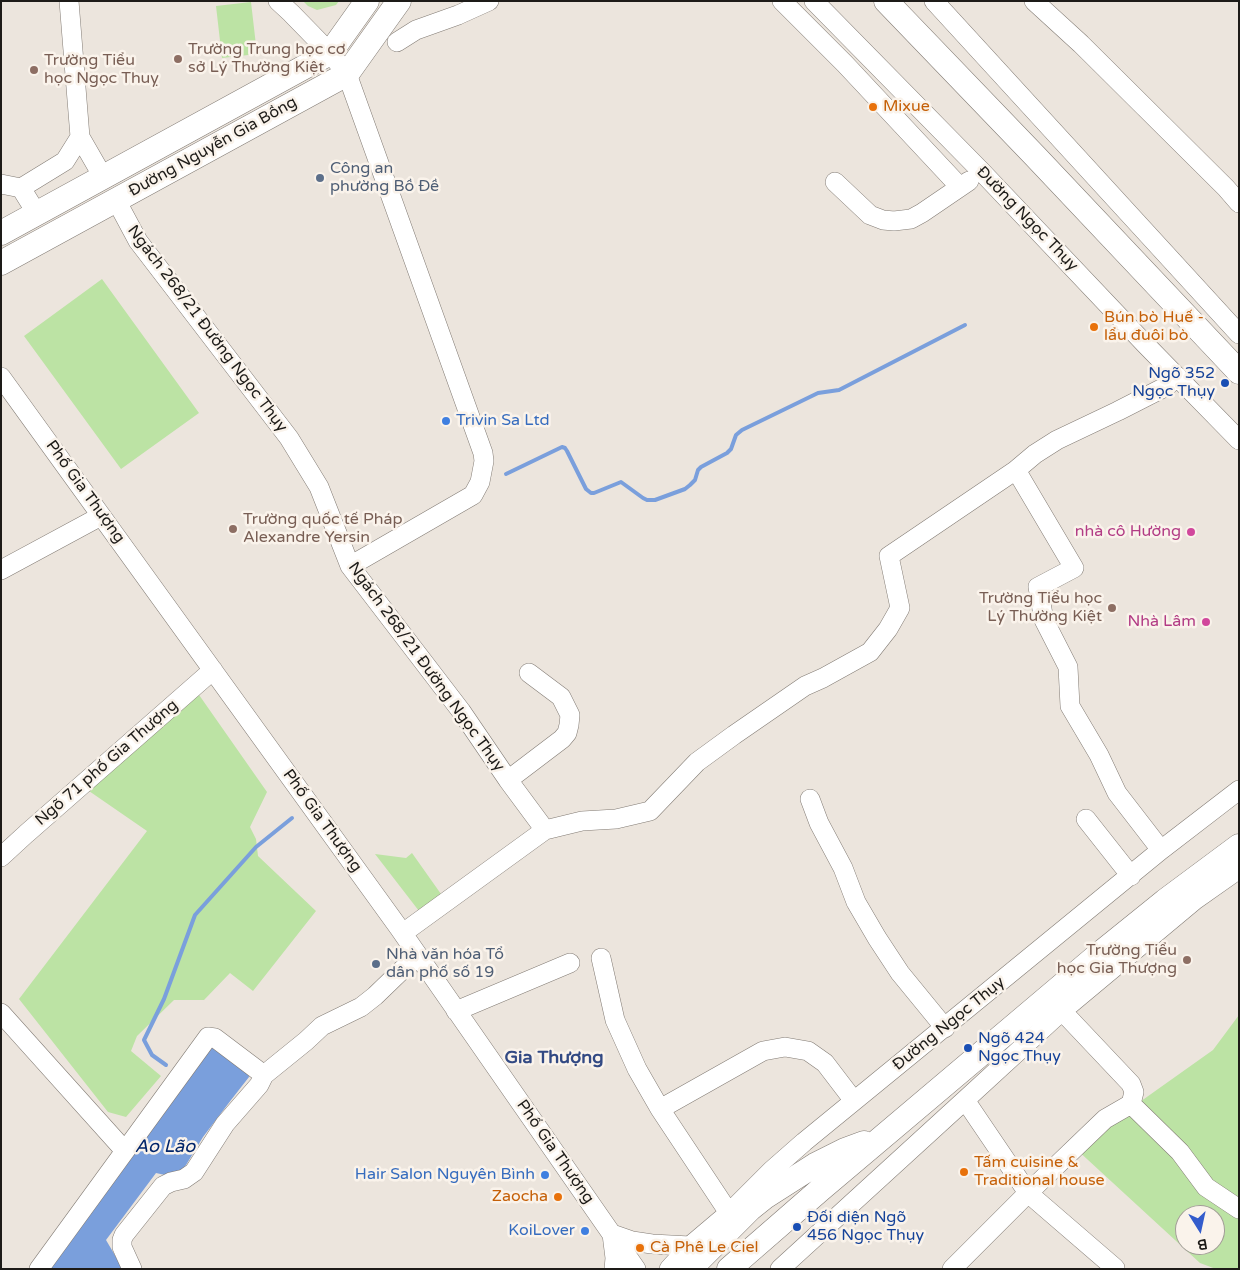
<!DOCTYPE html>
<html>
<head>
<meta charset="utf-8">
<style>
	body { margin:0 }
	#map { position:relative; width:1240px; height:1270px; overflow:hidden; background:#ece5dd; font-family:"Varela Round",sans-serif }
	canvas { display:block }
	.frame { position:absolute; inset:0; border:2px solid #1d1b18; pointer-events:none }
	.north { position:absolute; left:1175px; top:1205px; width:50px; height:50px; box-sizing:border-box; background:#faf3eb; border:1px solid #a29d97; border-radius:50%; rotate:170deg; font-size:14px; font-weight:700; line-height:20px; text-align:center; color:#1d1b18 }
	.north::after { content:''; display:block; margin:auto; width:18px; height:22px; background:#335ccc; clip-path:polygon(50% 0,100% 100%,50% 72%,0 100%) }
</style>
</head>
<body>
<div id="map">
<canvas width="1240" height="1270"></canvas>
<div class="frame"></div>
<div class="north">B</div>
</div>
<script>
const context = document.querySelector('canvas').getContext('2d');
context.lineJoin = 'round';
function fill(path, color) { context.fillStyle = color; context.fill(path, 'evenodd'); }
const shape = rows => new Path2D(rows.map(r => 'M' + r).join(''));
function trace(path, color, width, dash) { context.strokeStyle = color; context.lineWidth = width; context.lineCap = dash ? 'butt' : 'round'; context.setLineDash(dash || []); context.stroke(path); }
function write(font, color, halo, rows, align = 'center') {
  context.font = font + ' "Varela Round",sans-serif'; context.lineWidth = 5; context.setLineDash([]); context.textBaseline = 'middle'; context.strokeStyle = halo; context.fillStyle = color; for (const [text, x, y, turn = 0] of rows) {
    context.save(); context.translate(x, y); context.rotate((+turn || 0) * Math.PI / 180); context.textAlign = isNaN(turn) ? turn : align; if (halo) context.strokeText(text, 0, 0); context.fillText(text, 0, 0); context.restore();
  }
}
fill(shape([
	[303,1,339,1,336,5,317,10,308,6],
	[251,2,257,54,222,58,216,6],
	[102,279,199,413,121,469,24,336],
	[197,692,267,792,250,827,256,839,258,856,316,911,253,991,230,973,204,1000,174,1000,137,1036,131,1051,161,1076,126,1117,108,1112,19,999,147,831,89,791],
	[412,853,441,894,419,911,375,854,406,858],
	[1239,1015,1239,1269,1216,1269,1200,1263,1075,1148,1213,1050],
	[1185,1215,1215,1215,1215,1245,1185,1245]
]), '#bce3a4');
fill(shape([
	[211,1045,248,1072,249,1077,231,1100,203,1137,186,1165,182,1170,165,1175,156,1173,106,1240,123,1269,44,1269]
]), '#7a9fdc');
trace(shape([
	[506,474,562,447,565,448,567,451,586,489,591,493,594,493,621,482,643,498,647,500,655,500,685,489,690,485,695,480,698,470,701,467,727,453,731,449,736,435,742,430,818,393,839,390,965,325],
	[166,1065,152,1055,144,1040,164,999,195,915,256,847,292,818]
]), '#7a9fdc', 4);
const minor = shape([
	[69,1,80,137,103,177],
	[278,1,291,13,330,53,347,74,483,453,484,461,480,482,473,495,350,566],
	[782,1,845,64,960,187],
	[814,1,982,172,1146,345,1239,440],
	[934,1,1239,334],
	[1034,1,1081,44,1226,188,1239,203],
	[397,42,416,30,458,15,489,1],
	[835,182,870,215,883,220,894,221,911,219,922,213,969,181],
	[1,184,21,188,37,214],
	[21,188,65,161,80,137],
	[116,200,138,241,289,438,319,487,350,566,461,711,508,780,545,830],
	[1,377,399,928,636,1269],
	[1016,470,1074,568,1038,587,1044,620,1068,667,1070,706,1099,755,1117,793,1161,850],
	[1,570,101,516],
	[508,780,562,739,567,733,569,725,570,715,561,697,529,673],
	[810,799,819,823,843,868,856,902,877,938,900,973,945,1028],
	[1086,819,1131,876],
	[1,857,26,834,213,670],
	[403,933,545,830,582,821,616,819,650,811,697,762,734,735,805,686,823,678,870,652,888,629,900,608,889,556,1016,470,1035,454,1057,440,1118,411,1167,386,1177,376],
	[601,958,615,1020,637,1069,660,1109,729,1213],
	[456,1011,570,963],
	[1062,1011,1131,1084,1134,1092,1131,1104],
	[1,1013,125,1151],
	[965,1100,1028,1193,1115,1268,1114,1269],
	[1131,1104,1180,1152,1206,1187,1239,1209],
	[660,1109,763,1051,785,1047,808,1051,825,1063,854,1101],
	[39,1269,208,1037,215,1038,264,1075],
	[132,1269,122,1247,122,1240,124,1235,163,1186,171,1182,184,1179,194,1172,225,1124,259,1085,264,1075,306,1041,322,1026,361,1007,375,996,405,967,419,957],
	[614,1269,615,1258,612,1234,632,1241,652,1244,690,1246],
	[669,1269,690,1246,729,1213,771,1171,804,1142,1161,850,1239,790],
	[780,1269,965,1100,1062,1011,1195,900,1239,869],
	[952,1269,1028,1193,1105,1119,1131,1104]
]);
const major = shape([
	[886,1,1035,156,1239,372],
	[1,233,330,53,367,1],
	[1,263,347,74,399,1],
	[687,1269,695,1264,750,1209,765,1197,815,1165,845,1150,864,1143],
	[729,1269,821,1189,1098,955,1165,901,1239,846]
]);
trace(minor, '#827b74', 20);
trace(major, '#827b74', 25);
trace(minor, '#fff', 19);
trace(major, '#fff', 24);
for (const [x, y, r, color] of [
	[178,59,5,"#8d6e63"],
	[34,70,5,"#8d6e63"],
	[873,107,5,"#e8710a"],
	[320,178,5,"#5c6f8a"],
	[1094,327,5,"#e8710a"],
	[1225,383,5,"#1a4fb4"],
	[446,421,5,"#3f7fe0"],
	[233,529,5,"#8d6e63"],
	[1191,532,5,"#d1479c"],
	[1112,608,5,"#8d6e63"],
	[1206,622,5,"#d1479c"],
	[1187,960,5,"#8d6e63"],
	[376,964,5,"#5c6f8a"],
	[968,1048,5,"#1a4fb4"],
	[964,1172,5,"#e8710a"],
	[545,1175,5,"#3f7fe0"],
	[558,1197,5,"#e8710a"],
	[797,1227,5,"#1a4fb4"],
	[585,1231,5,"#3f7fe0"],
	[640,1248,5,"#e8710a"]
]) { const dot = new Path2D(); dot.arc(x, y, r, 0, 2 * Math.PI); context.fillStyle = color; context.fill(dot); trace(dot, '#faf3eb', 2); }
write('16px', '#785e54', '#faf3eb', [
	["Trường Trung học cơ",188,50],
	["sở Lý Thường Kiệt",188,68],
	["Trường Tiểu",44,61],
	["học Ngọc Thuỵ",44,79],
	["Trường quốc tế Pháp",243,520],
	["Alexandre Yersin",243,538],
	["Trường Tiểu học",1102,599,"right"],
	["Lý Thường Kiệt",1102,617,"right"],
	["Trường Tiểu",1177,951,"right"],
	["học Gia Thượng",1177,969,"right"]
], 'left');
write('16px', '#c56008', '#faf3eb', [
	["Mixue",883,107],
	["Bún bò Huế -",1104,318],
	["lẩu đuôi bò",1104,336],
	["Tấm cuisine &",974,1163],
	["Traditional house",974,1181],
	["Zaocha",548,1197,"right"],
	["Cà Phê Le Ciel",650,1248]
], 'left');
write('16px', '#1d1b18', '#faf3eb', [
	["Đường Nguyễn Gia Bồng",213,147,-29],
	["Đường Ngọc Thụy",1027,219,46],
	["Ngách 268/21 Đường Ngọc Thụy",207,329,53],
	["Phố Gia Thượng",85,492,54],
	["Ngách 268/21 Đường Ngọc Thụy",426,667,54],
	["Ngõ 71 phố Gia Thượng",107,763,-41],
	["Phố Gia Thượng",322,821,54],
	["Đường Ngọc Thụy",949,1024,-39],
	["Phố Gia Thượng",555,1152,55]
]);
write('16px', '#4e5e75', '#faf3eb', [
	["Công an",330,169],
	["phường Bồ Đề",330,187],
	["Nhà văn hóa Tổ",386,955],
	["dân phố số 19",386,973]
], 'left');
write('16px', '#164399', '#faf3eb', [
	["Ngõ 352",1215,374,"right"],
	["Ngọc Thụy",1215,392,"right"],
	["Ngõ 424",978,1039],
	["Ngọc Thụy",978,1057],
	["Đối diện Ngõ",807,1218],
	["456 Ngọc Thụy",807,1236]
], 'left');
write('16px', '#366cbe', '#faf3eb', [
	["Trivin Sa Ltd",456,421,"left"],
	["Hair Salon Nguyên Bình",535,1175],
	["KoiLover",575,1231]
], 'right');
write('16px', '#b23c85', '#faf3eb', [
	["nhà cô Hường",1181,532],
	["Nhà Lâm",1196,622]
], 'right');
write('bold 18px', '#324983', '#faf3eb', [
	["Gia Thượng",554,1058]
]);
write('italic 18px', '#00246a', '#faf3eb', [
	["Ao Lão",165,1147]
]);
</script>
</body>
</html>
